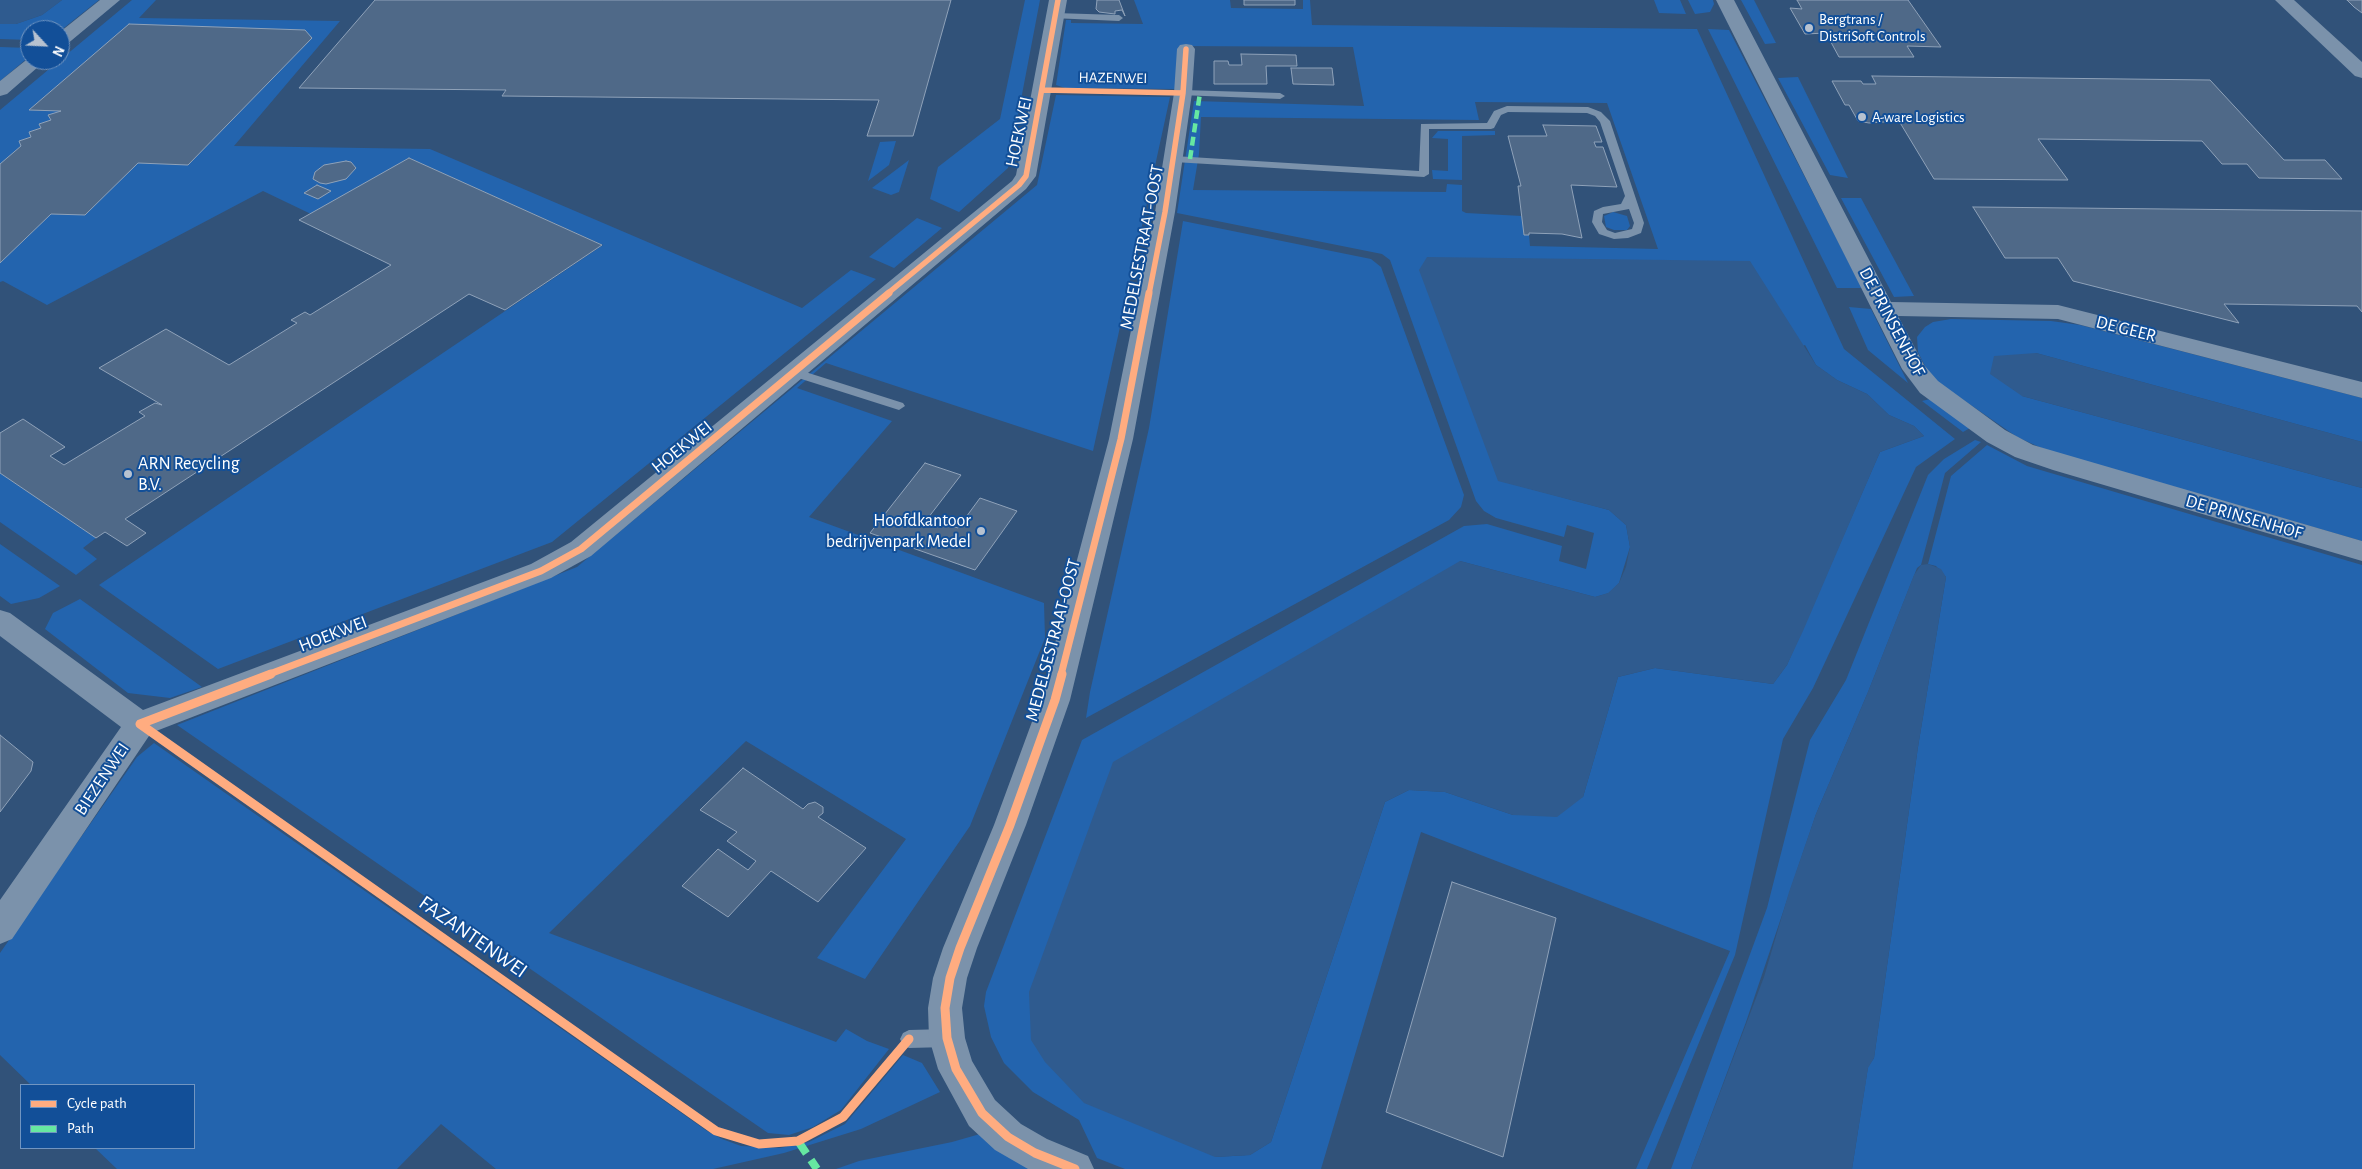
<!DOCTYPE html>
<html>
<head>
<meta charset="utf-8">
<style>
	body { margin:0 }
	#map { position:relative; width:2362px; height:1169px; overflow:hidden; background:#315279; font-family:"Alegreya Sans",sans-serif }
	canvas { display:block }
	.legend { position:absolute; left:20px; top:1084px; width:175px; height:65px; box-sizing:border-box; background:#124f98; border:1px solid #7195c1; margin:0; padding:6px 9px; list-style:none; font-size:15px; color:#fff }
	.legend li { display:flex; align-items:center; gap:10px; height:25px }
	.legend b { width:25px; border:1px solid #7195c1 }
	.north { position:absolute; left:20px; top:20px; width:50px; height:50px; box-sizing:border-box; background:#124f98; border:1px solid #7195c1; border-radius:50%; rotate:115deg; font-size:14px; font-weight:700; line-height:20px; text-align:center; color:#fff }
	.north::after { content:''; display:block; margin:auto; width:18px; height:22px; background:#b7c2d0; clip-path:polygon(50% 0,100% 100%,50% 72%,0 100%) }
</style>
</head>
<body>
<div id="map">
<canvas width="2362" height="1169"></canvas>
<ul class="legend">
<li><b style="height:6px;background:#ffac80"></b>Cycle path</li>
<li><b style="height:6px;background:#66e7a1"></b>Path</li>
</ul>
<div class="north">N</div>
</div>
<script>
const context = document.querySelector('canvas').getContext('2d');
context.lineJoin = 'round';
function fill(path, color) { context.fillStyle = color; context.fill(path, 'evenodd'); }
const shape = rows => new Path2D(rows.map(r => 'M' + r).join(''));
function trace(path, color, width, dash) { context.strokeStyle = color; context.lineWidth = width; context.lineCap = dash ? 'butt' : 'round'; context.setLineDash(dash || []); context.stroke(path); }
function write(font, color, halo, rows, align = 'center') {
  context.font = font + ' "Alegreya Sans",sans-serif'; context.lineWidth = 4; context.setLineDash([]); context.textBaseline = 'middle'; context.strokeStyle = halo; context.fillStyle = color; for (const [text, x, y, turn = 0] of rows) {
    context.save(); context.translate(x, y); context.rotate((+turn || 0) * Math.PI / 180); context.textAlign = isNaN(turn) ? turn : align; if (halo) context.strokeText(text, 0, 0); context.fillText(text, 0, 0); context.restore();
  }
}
fill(shape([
	[62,0,99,0,60,31,30,30,30,40,0,39,0,24,16,24,42,15],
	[132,0,156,0,139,18,340,21,234,146,430,149,802,308,851,270,876,279,552,542,218,669,99,585,603,245,409,158,311,214,263,191,47,305,3,281,0,282,0,110],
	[1025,0,1040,0,1008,168,959,212,930,199,938,167,1000,119],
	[1134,0,1230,0,1231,8,1303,9,1303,0,1310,0,1312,25,1697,29,1844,349,1955,439,1916,467,1813,688,1783,739,1735,955,1647,1169,1636,1169,1730,951,1421,832,1321,1169,1125,1169,1097,1158,1079,1120,1033,1092,1004,1063,991,1037,984,1006,986,992,1082,740,1464,526,1487,524,1562,546,1559,561,1586,569,1594,533,1567,525,1564,537,1496,518,1484,511,1476,501,1390,260,1382,254,1177,213,1194,101,1364,106,1353,47,1179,46,1175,89,1065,88,1056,85,1066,20,1071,20,1071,23,1143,24],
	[1475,102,1607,103,1658,249,1530,246,1529,235,1524,235,1522,216,1466,213,1462,211,1462,185,1447,184,1446,192,1193,190,1199,154,1201,117,1479,120],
	[1805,345,1816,365,1837,380,1867,394,1889,415,1914,426,1924,436,1880,452,1787,665,1773,684,1655,668,1618,677,1583,797,1513,815,1445,792,1409,790,1385,802,1271,1142,1250,1155,1215,1157,1460,561,1595,597,1609,593,1619,583,1630,547,1626,525,1609,510,1498,480],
	[1654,0,1680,0,1686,14,1659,13],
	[1688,0,1713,0,1714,4,1710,12,1695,14],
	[1741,0,1754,0,1776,43,1765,44],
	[1708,29,1729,30,1862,288,1837,288],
	[0,47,30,48,30,56,0,81],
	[1798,77,1848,178,1830,175,1778,78],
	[1056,95,1170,97,1093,451,826,363,797,388,892,421,809,517,1044,603,1045,638,970,826,865,979,817,958,906,839,746,741,549,933,836,1042,846,1029,867,1041,889,1049,841,1110,813,1127,789,1135,768,1133,177,725,577,567,1037,185],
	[1438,131,1495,131,1495,135,1462,136,1462,180,1433,179,1432,170,1448,171,1448,139,1432,138],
	[896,141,889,165,868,181,880,142],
	[909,160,899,192,891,195,872,188],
	[1841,198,1861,198,1914,296,1894,297],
	[1613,212,1627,216,1630,226,1627,230,1614,230,1606,227,1604,216],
	[917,218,942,228,894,268,869,257],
	[1183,221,1371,259,1381,267,1464,495,1461,507,1449,520,1086,718,1090,692,1149,428],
	[1849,307,1871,309,1908,383,1868,350],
	[1951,319,2051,321,2080,325,2362,398,2362,442,2036,353,2022,396,2362,488,2362,541,2046,450,2017,437,1939,383,1929,374,1918,352,1917,337,1925,327,1933,322],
	[1930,399,1970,428,1963,432,1922,401],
	[1975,440,1981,442,1945,473,1921,565,1917,568,1868,692,1816,814,1746,1022,1691,1169,1671,1169,1767,908,1810,740,1846,680,1928,475,1944,459],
	[1987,445,2027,466,2362,565,2362,1169,1852,1169,1868,1067,1874,1058,1918,747,1946,577,1936,566,1928,564,1951,476],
	[0,473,96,538,83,548,97,559,76,575,0,522],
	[0,544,60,586,39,598,11,604,0,596],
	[80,599,202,687,170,698,128,693,45,629,53,613],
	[154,743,707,1131,722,1139,741,1146,780,1148,809,1142,845,1124,903,1055,922,1063,940,1092,861,1129,784,1153,713,1169,496,1169,441,1124,397,1169,117,1169,95,1148,194,1148,194,1085,31,1085,0,1055,0,953,137,757],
	[980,1134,1038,1169,836,1169,859,1161,952,1142]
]), '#2364ae');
fill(shape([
	[0,0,62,0,42,15,16,24,0,24],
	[1427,257,1750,261,1816,365,1837,380,1867,394,1889,415,1914,426,1924,436,1880,452,1803,631,1787,665,1773,684,1655,668,1618,677,1583,797,1557,817,1513,815,1445,792,1409,790,1385,802,1271,1142,1250,1155,1215,1157,1084,1103,1045,1062,1031,1040,1029,992,1113,762,1460,561,1595,597,1608,593,1619,583,1626,567,1630,547,1626,525,1609,510,1498,481,1419,270],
	[2036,353,2362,442,2362,488,2022,396,1990,374,1994,356],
	[1928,564,1941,569,1946,577,1918,747,1874,1058,1868,1068,1852,1169,1691,1169,1764,977,1789,892,1816,814,1868,692,1914,575,1921,565]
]), '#2f5b8f');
const building = shape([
	[375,0,951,0,913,136,867,136,879,100,502,96,506,90,299,88,375,0],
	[1097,0,1119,0,1125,16,1122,10,1115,11,1115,14,1099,12,1096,9,1097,0],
	[1244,0,1295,0,1295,5,1244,5,1244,0],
	[1797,0,1908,0,1941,47,1907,46,1914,57,1839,57,1826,33,1805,34,1790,8,1802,9,1797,0],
	[2347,0,2362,0,2362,13,2354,7,2347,0],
	[129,24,305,30,312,38,188,165,138,163,85,215,51,214,0,263,0,164,21,146,19,141,31,137,29,132,41,128,39,124,51,120,48,115,61,111,29,110,129,24],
	[1241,54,1296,55,1297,66,1266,66,1267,84,1214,84,1214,61,1228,61,1229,65,1242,65,1241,54],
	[1291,68,1332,68,1334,85,1293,84,1291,68],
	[1872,76,2210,80,2284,160,2325,160,2342,179,2259,178,2247,164,2222,164,2202,141,2038,139,2068,180,1934,179,1899,121,1869,123,1858,121,1849,105,1845,105,1832,81,1861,81,1863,84,1876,84,1872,76],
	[1543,125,1596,126,1602,142,1594,142,1596,147,1603,147,1617,187,1571,185,1582,238,1562,234,1529,233,1529,235,1524,235,1518,186,1521,186,1508,136,1547,136,1543,125],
	[409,158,602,245,505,310,469,294,125,519,146,533,127,546,105,532,96,538,0,473,0,433,23,419,65,447,50,456,64,465,145,416,139,412,155,403,162,405,99,368,166,329,229,365,297,323,291,320,305,312,310,315,391,265,299,220,409,158],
	[346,161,351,162,356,168,346,179,326,184,320,183,313,179,315,172,324,165,346,161],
	[317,185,331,191,318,199,304,193,317,185],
	[1973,207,2362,211,2362,312,2357,306,2224,304,2239,323,2073,281,2058,258,2005,258,1973,207],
	[925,463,961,475,928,518,958,528,980,498,1017,511,975,570,870,533,925,463],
	[0,735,33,762,31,771,0,812,0,735],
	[743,768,803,809,808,804,815,802,823,807,823,813,818,817,866,848,818,902,771,871,728,917,682,886,718,849,748,870,756,861,727,841,737,832,700,810,743,768],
	[1452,882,1556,918,1503,1157,1386,1112,1452,882]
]);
fill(building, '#4f6988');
trace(building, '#8fa2b9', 1);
fill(shape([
	[1055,13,1119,15,1123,18,1119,21,1052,18,1052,14,1055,13],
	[1183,90,1280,93,1285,96,1280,99,1180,95,1178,93,1183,90],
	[1507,106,1588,107,1601,112,1610,121,1644,223,1641,233,1628,238,1614,239,1599,234,1592,222,1594,211,1603,207,1621,204,1625,196,1600,122,1595,116,1587,113,1508,112,1501,115,1494,128,1491,129,1429,129,1429,174,1424,177,1174,162,1169,159,1174,156,1419,171,1421,124,1487,123,1494,111,1507,106],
	[1629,209,1634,223,1632,229,1615,233,1607,230,1602,222,1603,214,1629,209],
	[796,369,903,403,905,406,899,410,792,376,790,373,796,369],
	[947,1029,953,1032,956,1038,953,1044,947,1047,909,1048,903,1045,900,1039,903,1033,909,1030,947,1029]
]), '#7b92ab');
fill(shape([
	[100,0,120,0,66,45,60,46,60,32,100,0],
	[1049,0,1067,0,1036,176,1026,189,591,556,551,578,151,733,12,939,0,944,0,900,121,727,0,636,0,610,10,613,143,710,531,564,571,542,1012,181,1016,175,1049,0],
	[1716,0,1734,0,1891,302,2058,305,2362,382,2362,398,2058,319,1898,316,1924,365,1938,381,2005,430,2033,445,2362,541,2362,561,2053,470,2015,457,1987,442,1920,393,1902,369,1716,0],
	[2275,0,2294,0,2362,62,2362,78,2355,76,2275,0],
	[1186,44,1192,45,1195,49,1192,93,1175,212,1133,439,1070,700,1026,825,977,948,967,978,962,1008,965,1038,972,1061,995,1100,1021,1124,1047,1139,1088,1156,1094,1169,1028,1169,995,1150,969,1126,938,1069,929,1038,928,1008,933,978,943,948,994,825,1040,700,1109,439,1155,212,1174,93,1177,49,1180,45,1186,44],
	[30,57,30,60,46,60,7,94,0,96,0,81,30,57]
]), '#7b92ab');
trace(shape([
	[1190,159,1200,93]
]), '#66e7a1', 4.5, [9, 4.5]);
trace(shape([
	[798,1141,817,1169]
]), '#66e7a1', 8, [15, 8]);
trace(shape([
	[1043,90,1183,93],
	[887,294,1019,185,1026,176,1058,0],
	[1149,294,1165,212,1183,93,1186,49]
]), '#ffac80', 5.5);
trace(shape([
	[267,675,541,571,581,549,889,293],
	[1061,675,1121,439,1149,293]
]), '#ffac80', 7);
trace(shape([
	[1062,674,1055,700,1010,825,960,948,950,978,945,1008,947,1038,956,1069,982,1113,1008,1137,1035,1153,1075,1169],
	[140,724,271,674],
	[140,724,716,1131,759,1144,798,1141,843,1117,909,1039]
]), '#ffac80', 9);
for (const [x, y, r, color] of [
	[1809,28,5,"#b7c2d0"],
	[1862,117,5,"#b7c2d0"],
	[128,474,5,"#b7c2d0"],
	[981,531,5,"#b7c2d0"]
]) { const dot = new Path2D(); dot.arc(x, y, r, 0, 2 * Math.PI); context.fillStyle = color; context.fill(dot); trace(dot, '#124f98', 2); }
write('15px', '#fff', '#124f98', [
	["Bergtrans /",1819,19],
	["DistriSoft Controls",1819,36],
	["A-ware Logistics",1872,117]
], 'left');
write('15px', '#fff', '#124f98', [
	["HAZENWEI",1113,78,1]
]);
write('18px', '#fff', '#124f98', [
	["HOEKWEI",1019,132,-78],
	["MEDELSESTRAAT-OOST",1142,247,-79],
	["DE PRINSENHOF",1892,322,62],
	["DE GEER",2126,329,14],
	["HOEKWEI",682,447,-39],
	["DE PRINSENHOF",2244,517,16],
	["HOEKWEI",333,634,-21],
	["MEDELSESTRAAT-OOST",1053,640,-75],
	["BIEZENWEI",102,779,-56]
]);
write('18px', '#fff', '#124f98', [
	["ARN Recycling",138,464],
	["B.V.",138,485],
	["Hoofdkantoor",971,521,"right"],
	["bedrijvenpark Medel",971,542,"right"]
], 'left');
write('21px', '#fff', '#124f98', [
	["FAZANTENWEI",473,937,35]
]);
</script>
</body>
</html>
